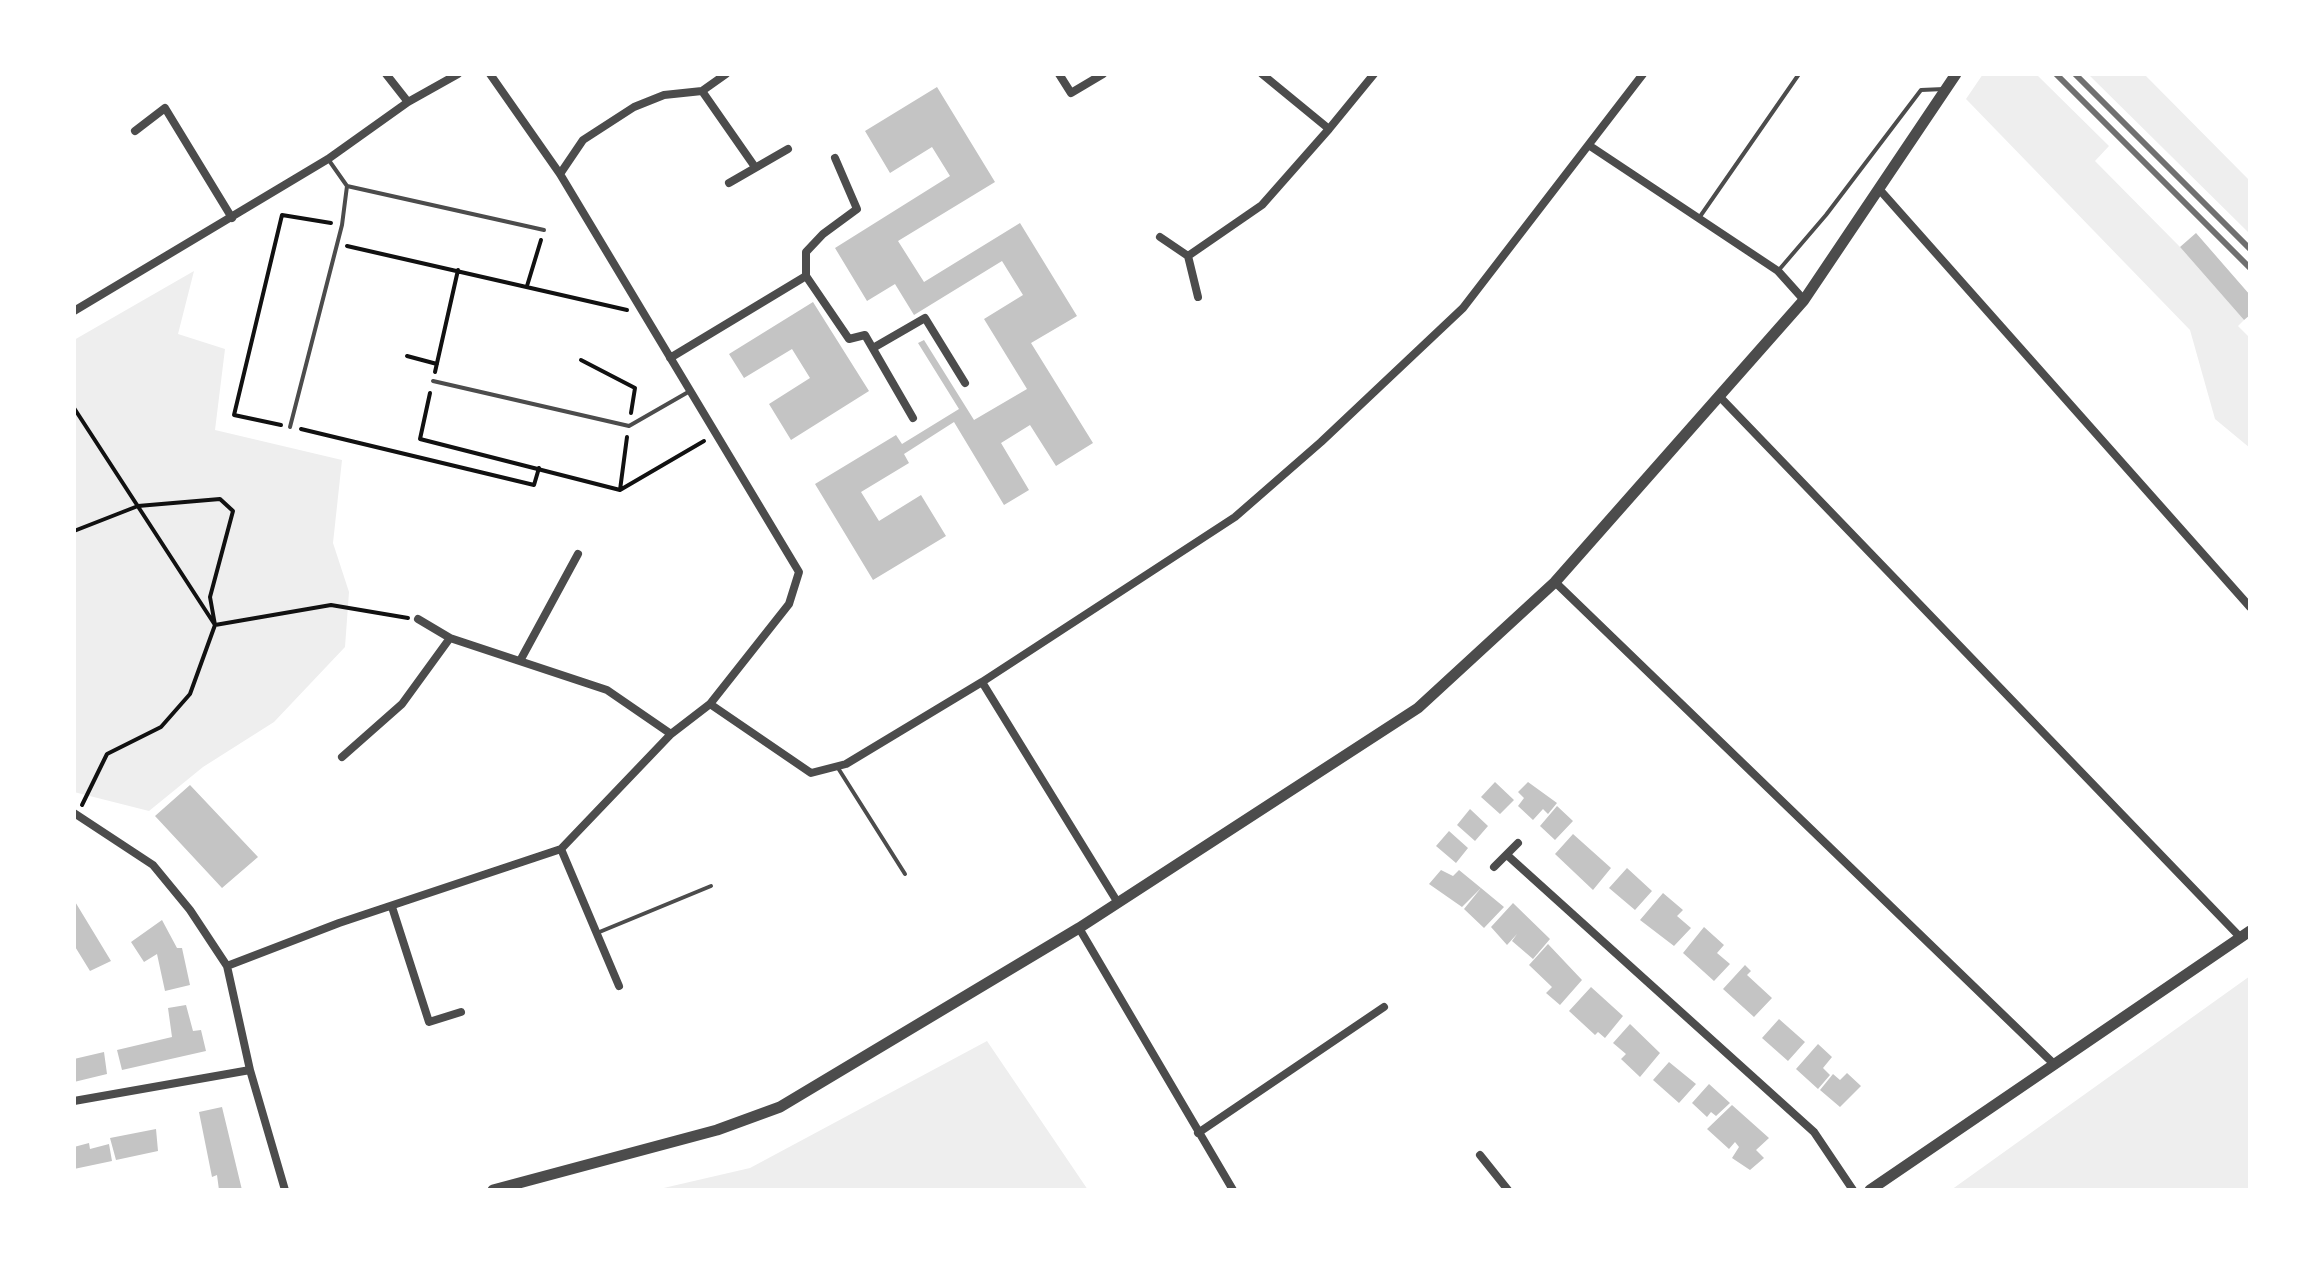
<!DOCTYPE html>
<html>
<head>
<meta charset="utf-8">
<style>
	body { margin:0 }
	#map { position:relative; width:2324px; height:1264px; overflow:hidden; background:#fff; font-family:Ubuntu,sans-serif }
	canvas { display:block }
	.frame { position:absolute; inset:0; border:76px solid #fff; pointer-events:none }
</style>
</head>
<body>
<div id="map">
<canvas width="2324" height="1264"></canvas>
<div class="frame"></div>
</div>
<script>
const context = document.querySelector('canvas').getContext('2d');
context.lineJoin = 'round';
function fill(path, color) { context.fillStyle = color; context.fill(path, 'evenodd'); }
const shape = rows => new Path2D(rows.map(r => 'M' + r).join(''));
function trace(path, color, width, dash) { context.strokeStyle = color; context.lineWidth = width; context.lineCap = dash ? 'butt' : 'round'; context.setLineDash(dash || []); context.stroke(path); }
fill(shape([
	[1983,74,2036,74,2109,146,2095,161,2180,247,2244,320,2238,326,2250,338,2250,448,2215,419,2190,330,1966,99],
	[2088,74,2144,74,2250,181,2250,234],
	[194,271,178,334,225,349,215,430,342,460,333,543,349,592,345,647,274,722,203,767,149,811,74,792,74,340],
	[2250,976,2250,1190,1951,1190],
	[987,1041,1088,1190,655,1190,750,1168]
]), '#eee');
fill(shape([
	[937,87,995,182,898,241,924,282,1020,223,1077,316,1031,343,1093,443,1056,466,1030,425,1001,443,1029,490,1004,505,954,422,904,454,909,463,861,492,879,521,921,495,946,536,873,580,815,484,896,435,902,444,959,409,918,343,924,340,974,420,1027,389,984,319,1023,295,1002,261,914,315,895,284,867,301,835,248,950,176,932,147,890,173,865,131],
	[2196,233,2250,295,2250,315,2244,320,2180,247],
	[813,302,869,391,791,440,769,404,810,378,792,349,744,378,729,354],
	[1495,782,1514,800,1500,814,1481,797],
	[1528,782,1557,803,1548,814,1543,809,1533,820,1518,806,1524,798,1518,792],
	[190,785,258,857,222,888,155,816],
	[1557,806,1573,821,1555,840,1540,826],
	[1470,809,1488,826,1475,841,1457,825],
	[1449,831,1468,848,1456,863,1436,846],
	[1573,834,1611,868,1593,890,1555,854],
	[1627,868,1652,891,1635,910,1609,888],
	[1441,870,1453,876,1459,870,1481,888,1462,907,1429,884],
	[1481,888,1504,907,1484,928,1464,909],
	[1663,893,1683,910,1677,916,1691,928,1674,946,1640,920],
	[74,900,111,961,90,971,74,945],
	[1513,903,1550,939,1533,959,1512,941,1517,934,1507,945,1491,927],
	[162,920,177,948,182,948,190,985,165,991,157,954,144,962,131,942],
	[1704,927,1724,945,1717,953,1730,964,1714,981,1683,953],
	[1548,944,1582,980,1560,1005,1546,993,1552,987,1529,965],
	[1745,965,1751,971,1747,975,1772,998,1754,1017,1723,989],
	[1591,987,1623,1016,1605,1038,1598,1032,1595,1035,1569,1011],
	[186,1005,193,1031,201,1030,206,1051,122,1070,117,1050,172,1037,168,1008],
	[1779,1019,1805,1042,1788,1061,1762,1038],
	[1630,1024,1660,1053,1640,1077,1621,1059,1626,1054,1613,1043],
	[1818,1044,1832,1057,1823,1068,1830,1075,1818,1089,1796,1069],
	[104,1052,107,1074,74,1082,74,1059],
	[1669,1062,1696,1084,1679,1103,1653,1080],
	[1847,1073,1861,1086,1840,1107,1820,1090,1833,1074,1840,1080],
	[1709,1084,1730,1103,1716,1116,1711,1112,1707,1117,1692,1103],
	[1732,1105,1769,1138,1756,1150,1764,1158,1750,1170,1732,1158,1739,1147,1735,1142,1729,1149,1707,1129],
	[222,1107,242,1190,219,1190,217,1175,212,1177,199,1112],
	[156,1129,158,1151,116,1160,110,1138],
	[89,1143,90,1149,109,1144,112,1161,74,1169,74,1147]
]), '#c4c4c4');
trace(shape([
	[347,246,627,310],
	[527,286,541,240],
	[407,356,437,364],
	[581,360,635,388,631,413],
	[435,372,458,270],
	[430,393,420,439,620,490,704,441],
	[74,408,215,625,331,605,408,618],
	[281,425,234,415,282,215,331,223],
	[301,429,534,485,539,468],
	[620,490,627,437],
	[74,531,138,506,220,499,233,511,210,597,215,625,190,694,161,727,107,754,82,805]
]), '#111', 4);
trace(shape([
	[347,186,544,230],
	[1699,218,1799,74],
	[1778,271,1826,215,1921,90,1944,89],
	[433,381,629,426,690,391],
	[290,427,342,225,347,186,328,159],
	[838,768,905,874],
	[597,933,711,886]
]), '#4c4c4c', 4);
trace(shape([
	[386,74,408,102],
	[1059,74,1071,93,1103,74],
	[702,91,755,167],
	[1329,129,1374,74],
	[135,131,165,108,232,218],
	[1590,146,1778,271,1804,300],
	[560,174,583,140,634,107,664,95,702,91,726,74],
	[729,183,788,149],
	[1879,189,2250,607],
	[1160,237,1188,256,1198,297],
	[1188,256,1262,205,1329,129,1262,74],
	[806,276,806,252,823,234,857,209,835,158],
	[74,311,328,159,408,102,458,74],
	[873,348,925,318,965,383],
	[670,358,806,276,849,339,865,335,913,418],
	[1719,396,2240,937],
	[1555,582,2055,1065],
	[418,619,450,638],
	[521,659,578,554],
	[982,682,1118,903],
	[710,704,811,773,846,764,982,682,1235,517,1321,442,1463,308,1643,74],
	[342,757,402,704,450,638,607,690,671,734],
	[74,813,153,865,190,910,227,966,250,1070,285,1190],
	[561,849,619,986],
	[1507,855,1814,1132,1853,1190],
	[1494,867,1518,843],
	[392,907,429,1022,461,1012],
	[1079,928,1233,1190],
	[227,966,339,923,561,849,671,734,710,704,789,604,799,572,560,174,490,74],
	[74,1101,250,1070],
	[1198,1133,1384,1007],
	[1480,1155,1508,1190]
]), '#4c4c4c', 8);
trace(shape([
	[493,1190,717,1130,780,1107,1079,928,1418,708,1555,582,1804,300,1956,74],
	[1870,1190,2250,931]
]), '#4c4c4c', 11);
trace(shape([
	[2056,74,2250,268],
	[2075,74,2250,249]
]), '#707070', 6);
</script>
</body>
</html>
